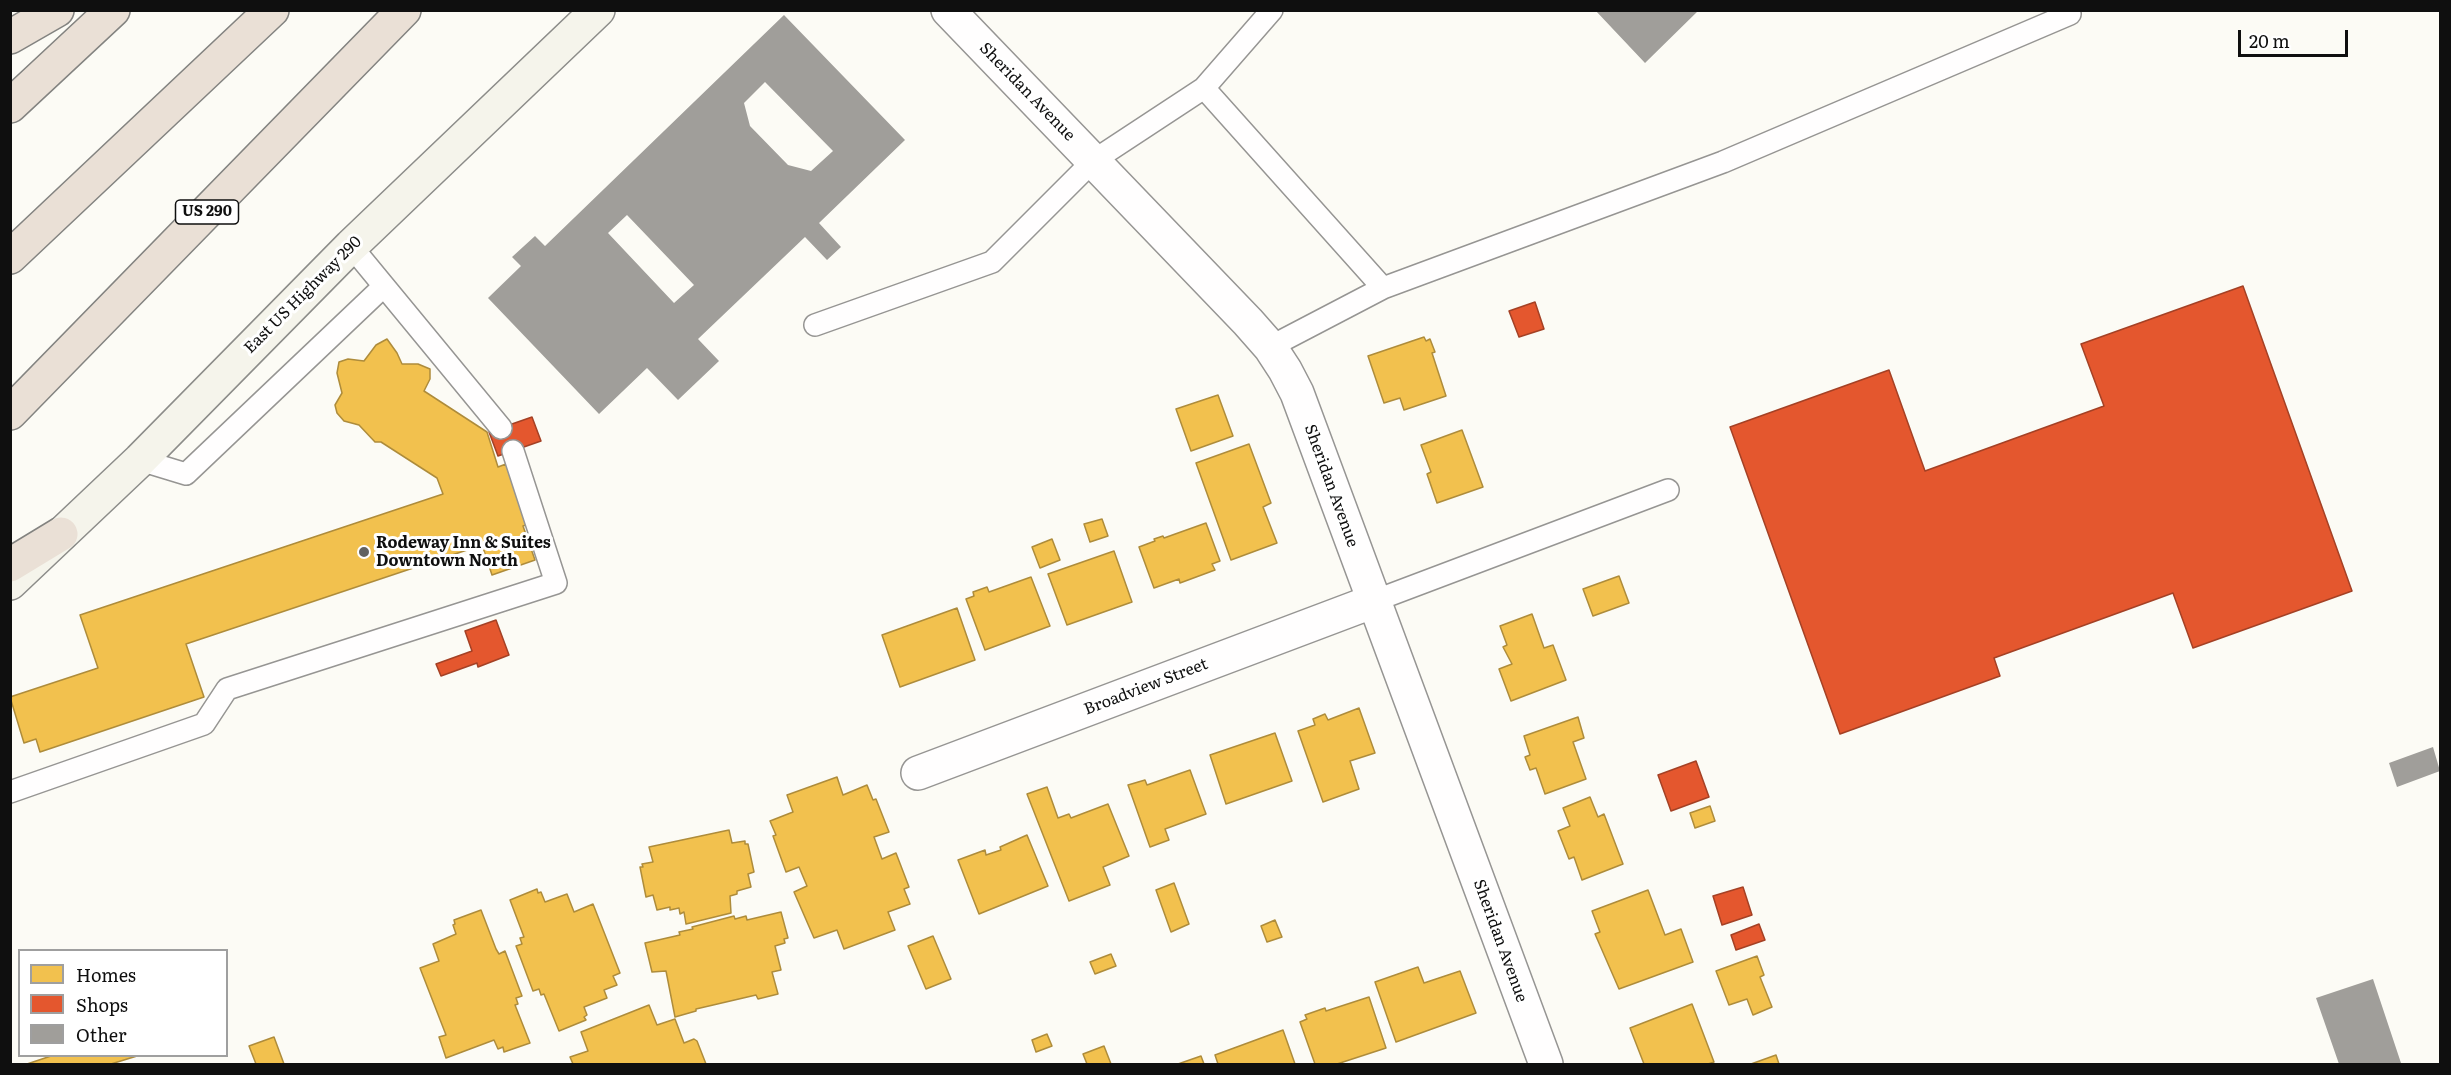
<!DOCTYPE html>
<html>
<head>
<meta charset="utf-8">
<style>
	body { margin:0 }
	#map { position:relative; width:2451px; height:1075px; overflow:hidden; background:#fcfbf5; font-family:Literata,serif }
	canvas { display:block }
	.frame { position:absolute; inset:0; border:12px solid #0f0f0f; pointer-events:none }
	.legend { position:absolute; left:18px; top:949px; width:210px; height:108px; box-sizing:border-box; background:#fff; border:2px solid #9f9f9f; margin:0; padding:8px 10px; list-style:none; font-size:18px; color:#0f0f0f }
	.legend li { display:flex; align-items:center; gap:12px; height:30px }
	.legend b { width:30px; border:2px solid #9f9f9f }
	.scale { position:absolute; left:2238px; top:30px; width:110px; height:27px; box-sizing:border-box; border:3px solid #0f0f0f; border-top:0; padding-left:8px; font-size:18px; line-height:21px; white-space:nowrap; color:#0f0f0f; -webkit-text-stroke:4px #fff; paint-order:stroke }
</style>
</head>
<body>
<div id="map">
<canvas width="2451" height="1075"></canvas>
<div class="frame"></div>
<ul class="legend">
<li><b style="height:16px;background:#f2c14e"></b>Homes</li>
<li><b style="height:16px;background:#e4572e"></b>Shops</li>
<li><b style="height:16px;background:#a09e9a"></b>Other</li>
</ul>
<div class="scale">20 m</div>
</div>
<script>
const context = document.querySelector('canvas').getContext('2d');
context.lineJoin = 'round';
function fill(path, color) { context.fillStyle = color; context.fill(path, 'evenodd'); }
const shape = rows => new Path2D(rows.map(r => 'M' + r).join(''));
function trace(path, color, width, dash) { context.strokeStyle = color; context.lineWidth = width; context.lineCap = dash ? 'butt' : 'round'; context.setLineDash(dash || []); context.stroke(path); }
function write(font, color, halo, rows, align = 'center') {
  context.font = font + ' Literata,serif'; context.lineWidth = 6; context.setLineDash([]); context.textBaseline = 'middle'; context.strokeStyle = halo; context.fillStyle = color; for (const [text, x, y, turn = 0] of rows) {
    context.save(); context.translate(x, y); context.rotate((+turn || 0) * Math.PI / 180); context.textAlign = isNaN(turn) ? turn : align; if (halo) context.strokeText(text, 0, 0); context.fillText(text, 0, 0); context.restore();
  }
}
const homes = shape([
	[1424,337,1426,341,1430,339,1435,352,1432,353,1446,396,1404,410,1400,398,1384,403,1368,356,1424,337],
	[387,339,397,353,402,364,418,364,430,369,430,379,424,391,487,432,498,467,506,464,526,525,523,526,535,560,492,575,482,545,186,644,204,697,40,752,36,739,24,743,10,697,98,668,80,615,443,494,437,478,381,442,375,442,359,425,344,421,337,413,335,405,342,393,337,373,339,362,348,359,364,361,376,345,387,339],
	[1218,395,1233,436,1191,451,1176,409,1218,395],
	[1462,430,1483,487,1437,503,1427,474,1431,472,1421,445,1462,430],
	[1249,444,1271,503,1263,507,1277,543,1231,560,1196,463,1249,444],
	[1102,519,1108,536,1090,542,1084,524,1102,519],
	[1206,523,1220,561,1212,564,1215,570,1180,583,1179,579,1154,588,1139,547,1155,541,1154,539,1163,536,1164,538,1206,523],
	[1052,539,1060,560,1040,568,1032,547,1052,539],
	[1114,551,1132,602,1067,625,1048,574,1114,551],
	[1619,576,1629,603,1593,616,1583,589,1619,576],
	[1031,577,1050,626,985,650,966,599,974,596,973,592,987,587,989,592,1031,577],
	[957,608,975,660,900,687,882,635,957,608],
	[1532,614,1544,648,1553,645,1566,680,1511,701,1499,669,1512,664,1503,647,1507,645,1500,626,1532,614],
	[1359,708,1375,753,1350,761,1359,789,1323,802,1298,731,1315,725,1313,719,1325,714,1328,720,1359,708],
	[1578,717,1584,738,1573,742,1586,779,1545,794,1536,768,1530,770,1525,757,1530,755,1524,736,1578,717],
	[1275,733,1292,781,1226,804,1210,755,1275,733],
	[1190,770,1206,814,1165,829,1169,840,1150,847,1128,785,1145,780,1147,785,1190,770],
	[837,777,843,795,867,785,873,800,876,799,889,832,874,837,882,859,896,853,909,887,904,889,910,904,888,912,895,930,844,949,837,930,814,938,794,892,807,886,799,867,786,872,773,836,776,835,770,821,793,812,787,795,837,777],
	[1047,787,1058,818,1069,814,1071,818,1108,804,1129,856,1103,867,1110,885,1069,901,1027,794,1047,787],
	[1590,797,1598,817,1604,814,1623,864,1582,880,1574,857,1569,859,1558,831,1570,826,1563,808,1590,797],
	[1710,806,1715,821,1695,828,1690,813,1710,806],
	[729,830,732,843,745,841,745,844,748,844,754,872,748,874,751,887,737,891,737,894,730,896,731,913,686,924,684,912,680,914,679,908,670,910,670,907,657,910,653,895,646,897,640,867,643,867,642,864,653,862,649,847,729,830],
	[1027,835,1048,886,979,914,958,860,985,850,986,855,1001,850,1000,847,1027,835],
	[1174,883,1189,924,1171,932,1156,890,1174,883],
	[537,889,538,893,541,892,545,902,567,894,574,912,593,904,620,973,613,976,617,985,604,990,607,998,584,1007,587,1015,584,1017,586,1020,559,1031,544,994,541,995,539,989,533,991,516,946,522,944,520,938,524,937,510,900,537,889],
	[1648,890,1665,935,1681,929,1693,962,1619,989,1595,934,1600,932,1592,911,1648,890],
	[481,910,496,949,499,954,505,951,522,996,516,998,518,1004,515,1005,530,1043,504,1052,503,1047,498,1049,494,1040,446,1058,439,1037,446,1035,420,968,439,961,433,944,456,934,453,925,455,924,454,920,481,910],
	[781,912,788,938,784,939,785,943,775,946,781,970,772,972,778,994,758,999,756,995,696,1009,696,1011,675,1017,666,971,652,972,645,943,680,935,679,932,693,929,692,927,734,916,735,919,746,916,747,920,781,912],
	[1275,920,1282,937,1267,942,1261,926,1275,920],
	[933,936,951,979,926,989,908,946,933,936],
	[1111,954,1116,966,1095,974,1090,962,1111,954],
	[1757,956,1764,975,1760,977,1772,1007,1753,1015,1747,999,1729,1005,1716,971,1757,956],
	[1418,967,1424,983,1460,971,1476,1013,1396,1042,1375,982,1418,967],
	[1369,997,1386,1048,1337,1064,1315,1064,1300,1022,1307,1019,1305,1015,1325,1008,1326,1011,1369,997],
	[1692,1004,1714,1062,1708,1064,1644,1064,1630,1028,1692,1004],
	[649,1005,657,1025,675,1019,684,1043,694,1039,697,1041,706,1064,573,1064,570,1057,588,1051,581,1032,649,1005],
	[1283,1030,1295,1064,1218,1064,1215,1055,1283,1030],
	[1047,1034,1052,1046,1036,1052,1032,1040,1047,1034],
	[274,1037,284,1064,256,1064,249,1046,274,1037],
	[1104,1046,1111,1064,1087,1064,1083,1054,1104,1046],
	[1776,1055,1779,1064,1751,1064,1776,1055],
	[51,1056,137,1056,111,1064,27,1064,51,1056],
	[1201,1056,1204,1064,1178,1064,1201,1056]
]);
fill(homes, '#f2c14e');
trace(homes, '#ae8c3b', 1.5);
const shops = shape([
	[2243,286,2352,591,2193,648,2173,593,1994,658,2000,676,1840,734,1730,427,1889,370,1925,471,2104,406,2081,344,2243,286],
	[1535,302,1544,329,1519,337,1509,311,1535,302],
	[532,417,541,441,498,456,489,432,532,417],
	[496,620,509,655,478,667,477,663,441,676,436,664,472,651,465,631,496,620],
	[1696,761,1709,797,1671,811,1658,775,1696,761],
	[1743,887,1752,915,1722,925,1713,896,1743,887],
	[1759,924,1765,940,1736,950,1731,935,1759,924]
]);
fill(shops, '#e4572e');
trace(shops, '#a44125', 1.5);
fill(shape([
	[1595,10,1699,10,1645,63],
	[784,15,905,140,819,223,841,247,827,260,805,237,698,339,719,361,678,400,647,368,599,414,488,298,521,266,512,257,535,236,545,246],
	[765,82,833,151,811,171,788,165,750,126,744,103],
	[627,215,694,285,674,303,608,233],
	[2433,747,2440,771,2397,787,2389,763],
	[2373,979,2401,1063,2339,1064,2316,998]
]), '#a09e9a');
const service = shape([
	[1204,88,1272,10],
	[351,246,501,428],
	[815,325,992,262,1093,161,1204,88,1383,288],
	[1270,347,1383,288,1723,162,2070,14,2069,10],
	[140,460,186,474,384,286],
	[1374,601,1668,490],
	[10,792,204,724,227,689,556,583,513,451]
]);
const minor = shape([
	[948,10,1248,322,1270,347,1285,370,1297,393,1546,1064],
	[918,773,1374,601]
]);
const secondary = shape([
	[10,583,140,460,351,246,598,10]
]);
const motorway = shape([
	[10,37,57,10],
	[10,106,113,10],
	[10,257,272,10],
	[10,413,404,10],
	[10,565,61,534]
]);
trace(service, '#969593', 24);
trace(minor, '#969593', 36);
trace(secondary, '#8c8c89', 36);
trace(motorway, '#838380', 36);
trace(service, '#fffefe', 21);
trace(minor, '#fffefe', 33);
trace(secondary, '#f5f4eb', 33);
trace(motorway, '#eae0d6', 33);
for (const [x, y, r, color] of [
	[364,552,6,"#626260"]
]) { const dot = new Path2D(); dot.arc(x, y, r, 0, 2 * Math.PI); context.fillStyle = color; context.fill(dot); trace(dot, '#fff', 2); }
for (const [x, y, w] of [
	[207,212,63]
]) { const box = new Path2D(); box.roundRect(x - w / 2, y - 12, w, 24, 4.5); context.fillStyle = '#fff'; context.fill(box); trace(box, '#0f0f0f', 1.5); }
write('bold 15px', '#0f0f0f', null, [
	["US 290",207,212]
]);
write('16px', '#0f0f0f', '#fff', [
	["Sheridan Avenue",1027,92,46],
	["East US Highway 290",303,295,-45],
	["Sheridan Avenue",1331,486,70],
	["Broadview Street",1146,687,-21],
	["Sheridan Avenue",1500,941,70]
]);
write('bold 16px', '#0f0f0f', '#fff', [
	["Rodeway Inn & Suites",376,543],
	["Downtown North",376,561]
], 'left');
</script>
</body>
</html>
